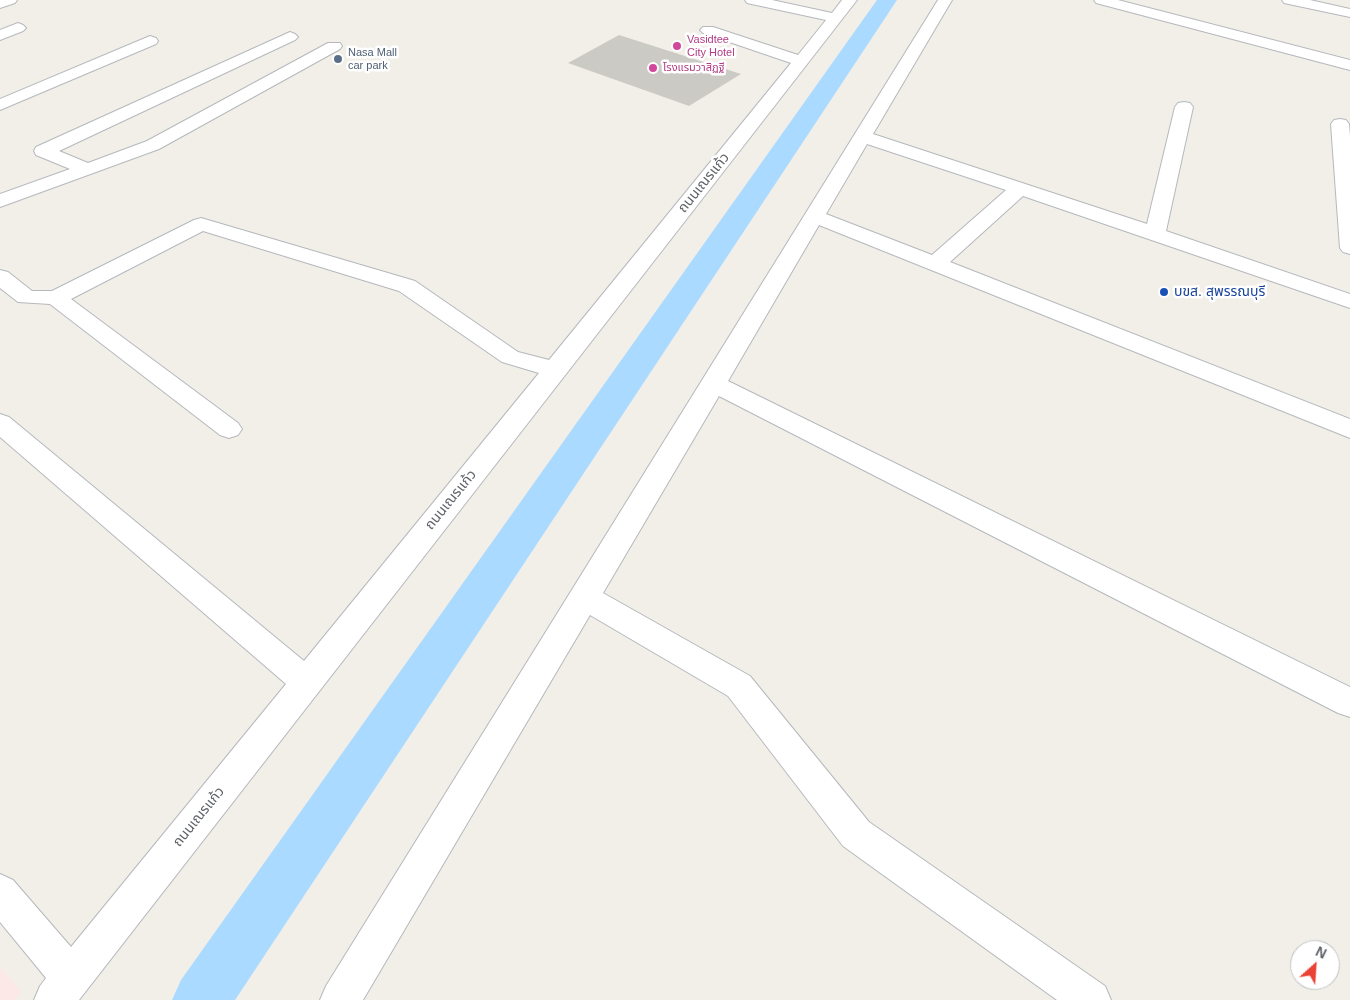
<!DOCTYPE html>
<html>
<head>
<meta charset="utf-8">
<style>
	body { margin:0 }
	#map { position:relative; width:1350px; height:1000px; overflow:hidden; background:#f1efe8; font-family:Arial,sans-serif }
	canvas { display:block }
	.north { position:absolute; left:1290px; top:940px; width:50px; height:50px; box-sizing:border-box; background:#fff; border:1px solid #bfc1c3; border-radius:50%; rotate:26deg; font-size:14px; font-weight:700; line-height:20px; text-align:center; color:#5f6368 }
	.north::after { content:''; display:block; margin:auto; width:18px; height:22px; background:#ea4335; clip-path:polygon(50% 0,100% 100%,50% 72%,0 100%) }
</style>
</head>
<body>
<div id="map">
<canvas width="1350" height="1000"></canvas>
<div class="north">N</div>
</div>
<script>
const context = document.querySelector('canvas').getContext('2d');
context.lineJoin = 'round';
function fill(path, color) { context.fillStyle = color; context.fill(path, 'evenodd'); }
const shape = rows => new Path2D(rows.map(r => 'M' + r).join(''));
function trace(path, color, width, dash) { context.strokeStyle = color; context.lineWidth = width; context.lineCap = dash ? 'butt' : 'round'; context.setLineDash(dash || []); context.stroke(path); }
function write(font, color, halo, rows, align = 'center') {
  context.font = font + ' Arial,"Noto Sans Thai",sans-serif'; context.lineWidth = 5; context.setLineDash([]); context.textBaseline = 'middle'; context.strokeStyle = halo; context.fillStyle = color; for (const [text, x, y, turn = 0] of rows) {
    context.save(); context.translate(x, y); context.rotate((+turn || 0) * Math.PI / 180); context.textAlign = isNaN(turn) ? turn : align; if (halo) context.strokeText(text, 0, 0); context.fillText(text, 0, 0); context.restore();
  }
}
fill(shape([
	[0,967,22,992,15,1000,0,1000]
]), '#fce8e6');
fill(shape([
	[877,0,897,0,235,1000,172,1000,181,980,877,0]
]), '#aadaff');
fill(shape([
	[619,35,741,74,689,106,568,63]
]), '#cccac5');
const minor = shape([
	[0,0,17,0,15,3,0,8,0,0],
	[745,0,772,0,832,13,842,0,857,0,79,1000,34,1000,40,986,46,978,0,922,0,874,13,880,71,947,286,684,0,437,0,414,9,417,304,661,539,373,502,362,399,291,203,231,71,299,238,423,242,429,238,435,229,438,220,435,50,304,18,302,0,288,0,270,8,272,32,291,52,291,194,220,201,218,415,281,518,352,549,360,791,63,703,33,700,30,703,27,713,27,798,55,826,20,747,3,745,0],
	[938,0,952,0,873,134,1147,224,1175,107,1178,103,1184,102,1190,103,1193,107,1166,231,1350,294,1350,308,1023,196,950,262,1350,419,1350,438,819,225,728,381,1350,687,1350,717,1338,713,719,396,603,593,750,676,869,822,1105,986,1111,1000,1057,1000,843,846,728,696,590,615,363,1000,320,1000,326,986,938,0],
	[867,144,1006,190,932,255,826,214,867,144],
	[1094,0,1118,0,1350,60,1350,70,1096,3,1094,0],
	[1282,0,1310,0,1350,9,1350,17,1284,3,1282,0],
	[18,23,23,25,26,28,23,31,0,40,0,30,18,23],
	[290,32,295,34,298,37,295,40,59,151,88,163,147,141,328,43,340,43,342,46,340,49,159,149,0,207,0,194,70,169,36,155,34,151,36,147,290,32],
	[150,36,156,38,158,41,156,44,0,110,0,99,150,36],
	[1340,119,1346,120,1349,124,1350,136,1350,254,1343,252,1340,248,1331,124,1334,120,1340,119]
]);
trace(minor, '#b5b8bc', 2);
fill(minor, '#fff');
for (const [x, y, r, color] of [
	[677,46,5,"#d1479c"],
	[338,59,5,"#5c6f8a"],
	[653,68,5,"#d1479c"],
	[1164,292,5,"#1a4fb4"]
]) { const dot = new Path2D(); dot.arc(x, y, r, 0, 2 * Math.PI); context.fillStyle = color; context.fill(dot); trace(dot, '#fff', 2); }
write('11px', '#b23c85', '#fff', [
	["Vasidtee",687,40],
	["City Hotel",687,53],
	["โรงแรมวาสิฏฐี",663,68]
], 'left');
write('11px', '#4e5e75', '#fff', [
	["Nasa Mall",348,53],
	["car park",348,66]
], 'left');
write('14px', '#5f6368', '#fff', [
	["ถนนเณรแก้ว",704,183,-51],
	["ถนนเณรแก้ว",451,500,-51],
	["ถนนเณรแก้ว",199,817,-51]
]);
write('14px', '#164399', '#fff', [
	["บขส. สุพรรณบุรี",1174,292]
], 'left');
</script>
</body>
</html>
